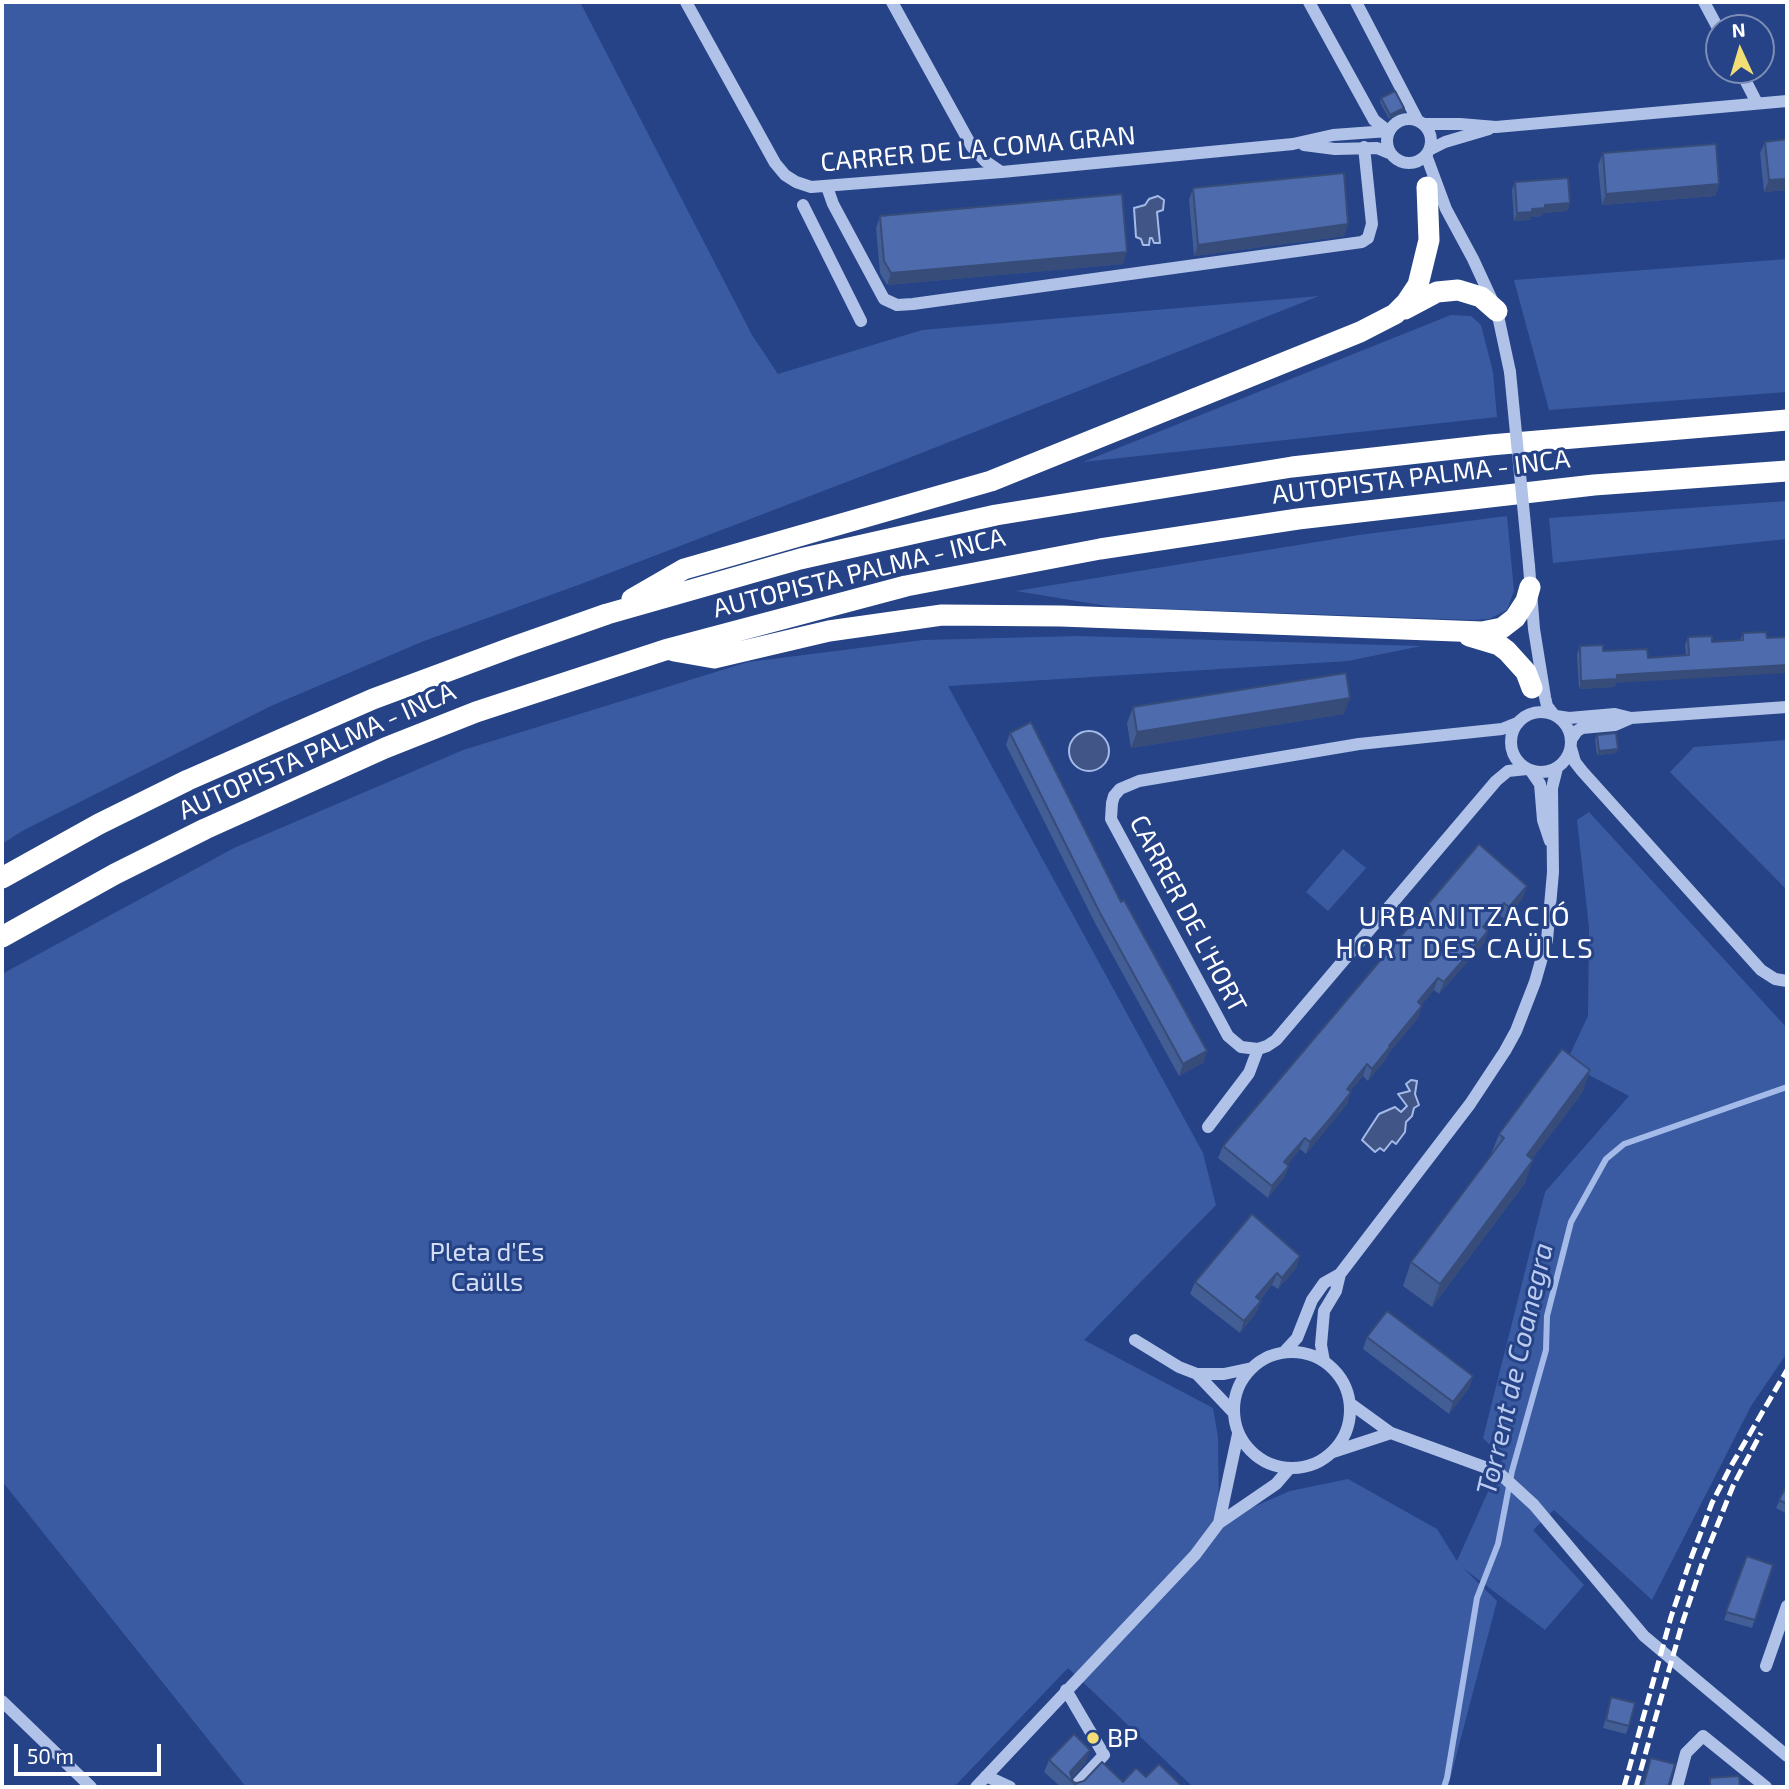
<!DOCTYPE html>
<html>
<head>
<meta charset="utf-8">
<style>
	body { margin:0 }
	#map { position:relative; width:1789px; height:1789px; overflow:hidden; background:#254386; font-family:"Exo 2",sans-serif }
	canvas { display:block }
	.frame { position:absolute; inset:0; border:4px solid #fff; pointer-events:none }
	.north { position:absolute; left:1705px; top:14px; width:70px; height:70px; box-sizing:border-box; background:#254386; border:2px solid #7c8eb6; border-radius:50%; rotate:356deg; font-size:19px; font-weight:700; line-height:28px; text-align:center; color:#fff }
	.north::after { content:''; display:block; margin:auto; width:24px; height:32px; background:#f2de74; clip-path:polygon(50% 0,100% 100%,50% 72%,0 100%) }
	.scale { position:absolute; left:14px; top:1744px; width:147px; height:32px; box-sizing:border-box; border:4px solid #fff; border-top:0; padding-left:9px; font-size:21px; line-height:24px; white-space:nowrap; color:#fff; -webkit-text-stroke:5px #254386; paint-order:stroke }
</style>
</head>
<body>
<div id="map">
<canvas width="1789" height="1789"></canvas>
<div class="frame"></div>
<div class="north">N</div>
<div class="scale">50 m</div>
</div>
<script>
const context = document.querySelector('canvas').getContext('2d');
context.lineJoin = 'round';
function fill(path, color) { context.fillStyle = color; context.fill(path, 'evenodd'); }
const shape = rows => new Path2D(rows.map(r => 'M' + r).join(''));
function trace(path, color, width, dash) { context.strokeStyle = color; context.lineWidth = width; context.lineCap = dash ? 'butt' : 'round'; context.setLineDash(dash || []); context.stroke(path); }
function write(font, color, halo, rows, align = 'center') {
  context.font = font + ' "Exo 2",sans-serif'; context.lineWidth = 6; context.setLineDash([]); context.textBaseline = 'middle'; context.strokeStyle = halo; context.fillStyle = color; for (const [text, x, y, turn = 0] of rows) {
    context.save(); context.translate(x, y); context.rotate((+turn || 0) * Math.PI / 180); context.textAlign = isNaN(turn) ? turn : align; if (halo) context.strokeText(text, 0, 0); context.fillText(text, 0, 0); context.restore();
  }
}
fill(shape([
	[2,2,580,2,752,335,778,374,922,330,1319,296,896,463,581,584,424,641,271,706,24,830,2,844],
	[1787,259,1787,392,1549,410,1514,280],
	[1451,315,1471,316,1481,325,1493,372,1497,417,1083,462],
	[1787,501,1787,539,1553,563,1549,518],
	[1507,516,1514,591,1507,610,1489,619,1472,620,1113,607,1016,591,1359,535],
	[1078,636,1421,646,1348,661,948,686,1203,1153,1216,1205,1084,1340,1213,1408,1218,1437,1219,1522,1290,1491,1348,1479,1437,1529,1457,1561,1503,1458,1483,1438,1545,1192,1629,1096,1566,1063,1588,1016,1589,928,1577,820,1589,812,1787,1028,1787,1353,1751,1406,1652,1600,1554,1510,1533,1530,1584,1585,1545,1630,1463,1568,1497,1601,1448,1787,1193,1787,1068,1668,954,1787,246,1787,2,1481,2,974,234,848,463,750,748,662,923,640],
	[1787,740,1787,890,1670,772,1694,747],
	[1343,849,1366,868,1328,911,1306,892]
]), '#3a5ba2');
const water = shape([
	[1158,196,1164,200,1163,210,1157,212,1160,243,1154,243,1152,238,1150,238,1149,245,1143,245,1141,239,1136,237,1134,208,1145,205,1149,199,1158,196],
	'1069 751a20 20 0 1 1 40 0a20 20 0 1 1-40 0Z',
	[1411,1080,1417,1081,1415,1094,1419,1105,1414,1108,1412,1116,1406,1122,1405,1132,1396,1144,1392,1141,1384,1151,1380,1148,1375,1152,1362,1140,1379,1114,1395,1107,1401,1112,1407,1106,1398,1094,1410,1091,1406,1084,1411,1080]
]);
fill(water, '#415687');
trace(water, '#a4bbe9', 2);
trace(shape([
	[1444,1787,1447,1778,1477,1598,1498,1544,1512,1471,1546,1350,1547,1316,1571,1222,1606,1159,1624,1144,1787,1087]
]), '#a4bbe9', 6);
trace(shape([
	[686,2,775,163,785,175,796,182,811,187,1002,172,1293,144,1333,135,1388,131],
	[892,2,972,147,985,161,1001,172],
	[1309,2,1374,120,1388,131],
	[1356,2,1418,121],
	[1704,2,1719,30],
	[1740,70,1757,103],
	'1387 141a22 22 0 1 1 44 0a22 22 0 1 1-44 0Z',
	[1423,124,1460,124,1496,127,1787,101],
	[1304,145,1335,149,1377,148,1389,153],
	[1429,150,1445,142,1489,129],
	[1426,155,1446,209,1473,259,1497,311,1510,372],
	[827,187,833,204,884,299,897,305,913,304,1362,242,1368,238,1372,224,1364,147],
	[803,205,861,321],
	[1529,566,1534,629,1545,697,1547,706,1554,715],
	'1511 742a30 30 0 1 1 60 0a30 30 0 1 1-60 0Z',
	[1556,716,1569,718,1615,714,1631,718],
	[1517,723,1502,729,1359,744,1139,781,1120,789,1114,796,1112,803,1111,819,1228,1036,1241,1047,1258,1049,1267,1046,1276,1040,1496,781,1508,771,1527,769],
	[1571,740,1577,731,1582,728,1615,725,1631,718,1787,707],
	[1571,748,1575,762,1582,771,1761,970,1775,979,1787,981],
	[1531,771,1540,784,1543,820,1550,841],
	[1208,1127,1249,1073,1258,1049],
	[1135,1340,1179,1367,1197,1374,1224,1374,1252,1368],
	'1234 1410a58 58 0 1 1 116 0a58 58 0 1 1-116 0Z',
	[1284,1352,1297,1338,1312,1300,1324,1283,1340,1274,1470,1104,1505,1051,1516,1031,1535,982,1547,940,1553,872,1552,788,1557,768],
	[1324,1361,1321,1345,1324,1311,1336,1291,1340,1274],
	[1197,1374,1234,1413],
	[1351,1404,1391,1433,1498,1472,1534,1505,1644,1636,1787,1756],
	[1333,1452,1391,1433],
	[1219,1523,1238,1434],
	[1766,1666,1787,1606],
	[1066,1690,1104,1755,1074,1787],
	[2,1701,91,1787],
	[986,1776,1010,1787],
	[976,1787,1195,1555,1219,1523,1276,1484,1289,1469],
	[1677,1787,1686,1753,1703,1736,1766,1787]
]), '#b0c2e8', 12);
trace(shape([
	[1405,309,1437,292,1458,290,1481,297,1497,311],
	[632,599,684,569,991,481,1360,332,1395,314,1406,303,1418,285,1429,240,1427,187],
	[1469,636,1499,645,1507,651,1526,672,1532,688],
	[674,651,714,658,829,631,942,615,1061,616,1482,632,1502,628,1515,618,1526,601,1530,587],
	[2,878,99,824,188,780,373,699,513,647,607,614,800,559,996,515,1292,467,1490,445,1787,420],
	[2,937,115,874,205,829,385,748,476,712,665,650,906,586,1100,549,1298,519,1594,485,1787,471]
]), '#fff', 21);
trace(shape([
	[1624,1787,1671,1617,1690,1561,1712,1503,1731,1466,1787,1370],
	[1636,1787,1682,1624,1703,1561,1733,1486,1761,1433]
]), '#fff', 5, [12, 5]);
trace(shape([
	[1510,372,1529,566]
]), '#b0c2e8', 12);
fill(shape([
	[1381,98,1404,108,1403,112,1389,119,1380,102],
	[1787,139,1787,190,1764,192,1760,153,1765,142],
	[1603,153,1719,184,1715,196,1602,205,1598,165],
	[1515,182,1570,203,1567,211,1543,213,1542,216,1531,217,1530,220,1514,221,1512,190],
	[1193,188,1348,224,1344,236,1194,256,1189,200],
	[880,216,1123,264,887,285,880,273,876,228],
	[1766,632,1616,683,1614,687,1579,689,1577,654,1580,646,1648,658,1686,655,1685,645,1688,637,1712,642,1740,640,1743,633],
	[1133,707,1344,714,1131,748,1127,723],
	[1010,733,1121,902,1207,1051,1203,1063,1179,1076,1096,925,1006,745],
	[1597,735,1617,753,1597,755,1595,739],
	[1479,844,1523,898,1505,919,1499,915,1487,930,1488,931,1484,943,1439,994,1434,990,1421,1005,1422,1006,1418,1018,1388,1054,1386,1059,1368,1081,1363,1076,1350,1091,1347,1104,1306,1154,1300,1149,1287,1165,1289,1166,1284,1178,1268,1198,1218,1158,1223,1146],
	[1590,1070,1582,1093,1532,1159,1525,1183,1432,1307,1403,1286,1411,1262,1490,1157,1499,1134],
	[1300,1256,1296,1268,1278,1289,1272,1285,1260,1300,1261,1301,1256,1313,1240,1333,1190,1294,1195,1282],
	[1367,1337,1473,1376,1469,1388,1449,1414,1363,1349],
	[1787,1485,1787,1514,1776,1508],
	[1747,1556,1773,1565,1752,1628,1724,1620],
	[1611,1697,1629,1726,1626,1734,1603,1728],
	[1049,1760,1086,1762,1072,1778,1073,1782,1077,1783,1123,1782,1146,1777,1183,1787,1061,1787,1044,1772]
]), '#435d95');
fill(shape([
	[1404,108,1403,112,1389,119,1390,115],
	[1787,179,1787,190,1764,192,1769,180],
	[1719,184,1715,196,1602,205,1606,194],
	[1570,203,1567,211,1543,213,1542,216,1531,217,1530,220,1514,221,1517,213,1545,205],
	[1348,224,1344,236,1194,256,1198,245],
	[1127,252,1123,264,887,285,891,273],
	[1787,665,1787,673,1616,683,1614,687,1579,689,1581,681,1617,675],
	[1350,698,1344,714,1131,748,1137,732],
	[1618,749,1617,753,1597,755,1599,751],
	[1527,886,1523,898,1505,919,1509,907],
	[1504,903,1499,915,1479,939,1483,927],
	[1488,931,1484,943,1439,994,1444,982],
	[1438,978,1434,990,1414,1014,1418,1002],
	[1422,1006,1418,1018,1388,1054,1386,1059,1368,1081,1372,1069,1389,1046],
	[1207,1051,1203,1063,1179,1076,1183,1064],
	[1367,1064,1363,1076,1342,1100,1347,1089],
	[1590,1070,1582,1093,1518,1178,1527,1155],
	[1351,1092,1347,1104,1306,1154,1310,1142],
	[1305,1138,1300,1149,1280,1174,1284,1162],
	[1533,1160,1525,1183,1432,1307,1440,1284],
	[1289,1166,1284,1178,1268,1198,1272,1186],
	[1300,1256,1296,1268,1278,1289,1282,1278],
	[1277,1273,1272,1285,1252,1309,1256,1297],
	[1261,1301,1256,1313,1240,1333,1244,1321],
	[1473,1376,1469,1388,1449,1414,1453,1402],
	[1090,1750,1086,1762,1070,1780,1070,1772]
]), '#374c79');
const building = shape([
	[1395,91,1404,108,1390,115,1381,98,1395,91],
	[1787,139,1787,179,1769,180,1765,142,1787,139],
	[1716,144,1719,184,1606,194,1603,153,1716,144],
	[1344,173,1348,224,1198,245,1193,188,1344,173],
	[1568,178,1570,203,1545,205,1545,208,1532,209,1532,212,1517,213,1515,182,1568,178],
	[1122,194,1127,252,891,273,884,261,880,216,1122,194],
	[1766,632,1767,638,1787,637,1787,665,1617,675,1617,679,1581,681,1580,646,1603,645,1603,651,1647,649,1648,658,1689,655,1688,637,1712,636,1712,642,1743,640,1743,633,1766,632],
	[1346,673,1350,698,1137,732,1133,707,1346,673],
	[1031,722,1121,902,1124,900,1207,1051,1183,1064,1100,913,1010,733,1031,722],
	[1616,733,1618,749,1599,751,1597,735,1616,733],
	[1479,844,1527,886,1509,907,1504,903,1483,927,1488,931,1471,951,1444,982,1438,978,1418,1002,1422,1006,1389,1046,1390,1047,1372,1069,1367,1064,1347,1089,1351,1092,1328,1121,1310,1142,1305,1138,1284,1162,1289,1166,1272,1186,1223,1146,1479,844],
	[1562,1049,1590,1070,1527,1155,1533,1160,1440,1284,1411,1262,1504,1138,1499,1134,1562,1049],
	[1252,1214,1300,1256,1282,1278,1277,1273,1256,1297,1261,1301,1244,1321,1195,1282,1252,1214],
	[1387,1311,1473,1376,1453,1402,1367,1337,1387,1311],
	[1787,1485,1787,1504,1779,1500,1787,1485],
	[1747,1556,1773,1565,1755,1620,1726,1612,1747,1556],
	[1611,1697,1635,1703,1629,1726,1606,1720,1611,1697],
	[1074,1734,1090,1750,1070,1772,1073,1782,1077,1783,1084,1781,1102,1762,1123,1782,1136,1768,1146,1777,1159,1764,1183,1787,1078,1787,1049,1760,1074,1734],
	[1651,1758,1675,1764,1668,1787,1643,1787,1651,1758],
	[1739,1776,1740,1787,1710,1787,1710,1778,1739,1776]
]);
fill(building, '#4e6cad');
trace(building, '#374c79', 2);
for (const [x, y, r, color] of [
	[1093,1738,7,"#f2de74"]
]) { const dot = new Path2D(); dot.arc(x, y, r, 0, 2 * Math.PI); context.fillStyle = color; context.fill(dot); trace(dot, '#254386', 2.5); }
write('26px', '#fff', '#254386', [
	["CARRER DE LA COMA GRAN",978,149,-5],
	["AUTOPISTA PALMA - INCA",1421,477,-7],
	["AUTOPISTA PALMA - INCA",859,573,-14],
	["AUTOPISTA PALMA - INCA",317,751,-24],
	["CARRER DE L'HORT",1188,914,62]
]);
write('26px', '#d4dff6', '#254386', [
	["Pleta d'Es",487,1252],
	["Caülls",487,1282]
]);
write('26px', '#fff', '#254386', [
	["BP",1107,1738]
], 'left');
context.letterSpacing = '2px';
write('28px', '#fff', '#254386', [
	["URBANITZACIÓ",1465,917],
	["HORT DES CAÜLLS",1465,949]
]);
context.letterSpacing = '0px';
write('italic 28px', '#bbccf0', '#254386', [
	["Torrent de Coanegra",1515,1369,-77]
]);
</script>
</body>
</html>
